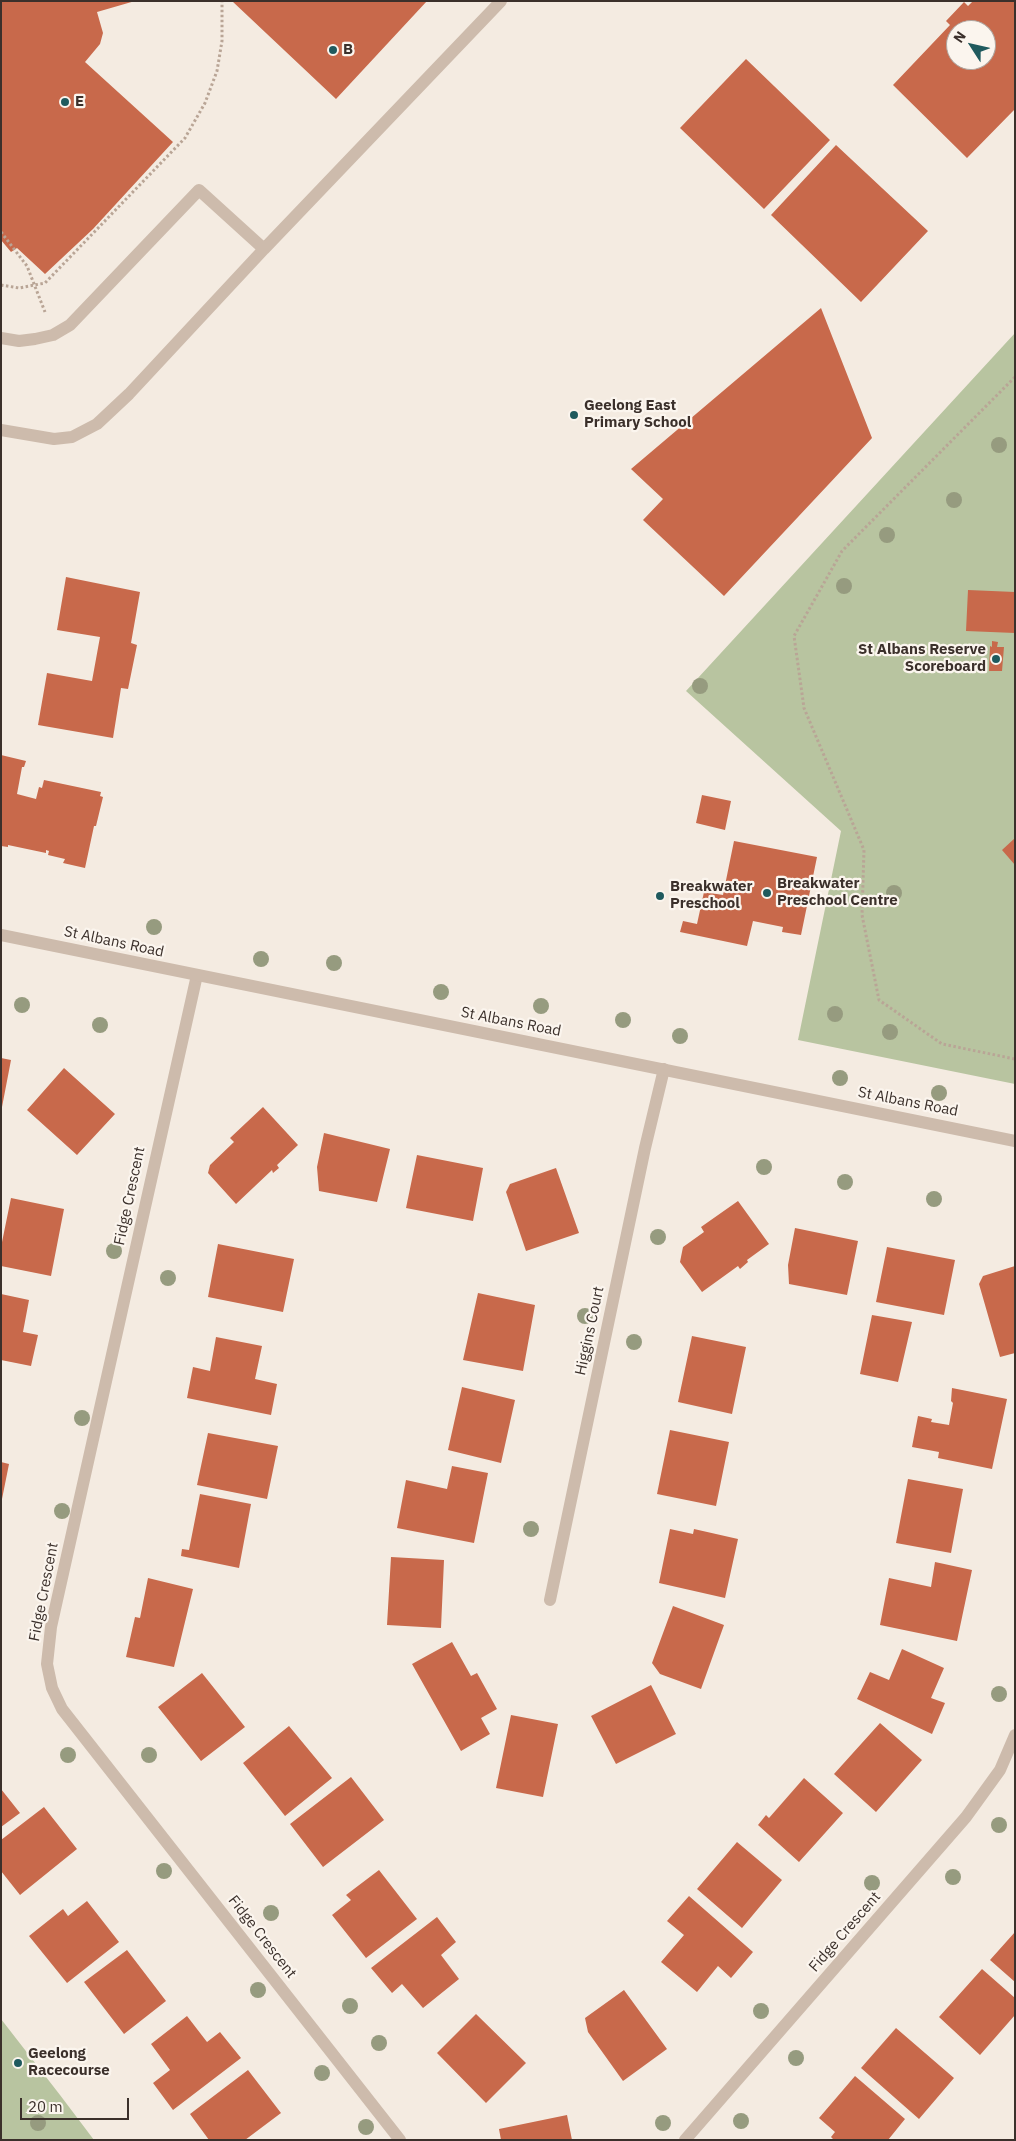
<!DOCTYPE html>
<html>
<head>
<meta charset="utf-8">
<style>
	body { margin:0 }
	#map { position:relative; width:1016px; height:2141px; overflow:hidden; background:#f4ebe1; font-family:"IBM Plex Sans",sans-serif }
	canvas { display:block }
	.frame { position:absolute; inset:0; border:2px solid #3b302b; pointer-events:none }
	.north { position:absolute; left:946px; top:20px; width:50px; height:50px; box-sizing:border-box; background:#fbf5ee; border:1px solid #aea6a0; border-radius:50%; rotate:305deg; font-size:14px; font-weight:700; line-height:20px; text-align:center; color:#3b302b }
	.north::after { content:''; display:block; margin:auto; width:18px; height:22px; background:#1f5a5e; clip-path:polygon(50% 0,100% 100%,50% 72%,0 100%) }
	.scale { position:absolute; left:20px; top:2098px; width:109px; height:22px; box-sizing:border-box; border:2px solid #3b302b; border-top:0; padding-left:6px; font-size:15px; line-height:18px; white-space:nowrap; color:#3b302b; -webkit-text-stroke:4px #fbf5ee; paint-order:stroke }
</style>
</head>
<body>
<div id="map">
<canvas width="1016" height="2141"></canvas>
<div class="frame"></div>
<div class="north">N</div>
<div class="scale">20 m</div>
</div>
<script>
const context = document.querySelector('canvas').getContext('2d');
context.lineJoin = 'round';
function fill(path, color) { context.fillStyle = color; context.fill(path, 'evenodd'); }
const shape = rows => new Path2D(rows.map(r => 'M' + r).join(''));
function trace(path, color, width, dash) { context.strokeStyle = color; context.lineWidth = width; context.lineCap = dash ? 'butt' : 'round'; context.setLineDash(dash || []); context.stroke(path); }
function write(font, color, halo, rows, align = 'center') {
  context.font = font + ' "IBM Plex Sans",sans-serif'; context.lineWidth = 4.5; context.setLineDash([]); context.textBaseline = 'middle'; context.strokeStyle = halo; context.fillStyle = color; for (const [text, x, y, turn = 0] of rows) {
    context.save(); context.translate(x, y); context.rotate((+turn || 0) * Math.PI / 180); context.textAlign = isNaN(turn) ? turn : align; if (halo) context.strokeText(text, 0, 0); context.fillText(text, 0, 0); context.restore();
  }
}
fill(shape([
	[1015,333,1015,1084,798,1040,841,831,686,691],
	[1,2019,60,2095,94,2140,1,2140]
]), '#b8c4a0');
fill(shape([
	[1,1,135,1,97,12,103,33,100,44,85,62,173,142,93,229,45,274,17,248,11,252,1,240],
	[232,1,427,1,336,99],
	[973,1,1015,1,1015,109,967,158,893,85,950,25,946,21,964,2,968,6],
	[956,30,986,30,986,60,956,60],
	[746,59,830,140,764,209,680,128],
	[836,145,928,231,861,302,771,215],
	[821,308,872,438,724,596,643,520,663,499,631,469],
	[66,577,140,592,131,643,137,645,128,689,121,688,113,738,38,725,47,673,92,681,100,637,57,630],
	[968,590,1015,592,1015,633,966,631],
	[992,641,998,642,997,647,1004,647,1002,671,989,671,990,646,992,647],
	[1,755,26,761,24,767,22,767,17,794,36,799,39,787,42,788,44,780,101,792,100,796,103,797,96,826,94,826,85,868,63,863,65,859,48,855,49,851,46,850,46,853,8,845,8,847,1,846],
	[702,795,731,801,725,830,696,823],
	[1015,838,1015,865,1002,850],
	[734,841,817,857,801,935,782,932,783,927,753,921,747,946,680,932,683,921,697,924,704,892,723,895],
	[1,1058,11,1060,2,1107,1,1107],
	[64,1068,115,1114,77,1155,27,1110],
	[263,1107,298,1145,277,1165,279,1168,273,1173,272,1170,236,1204,208,1173,210,1165,234,1142,230,1138],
	[324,1133,390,1149,377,1202,319,1191,317,1167],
	[417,1155,483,1168,473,1221,406,1208],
	[556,1168,579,1233,526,1251,506,1192,510,1184],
	[11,1198,64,1209,51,1276,1,1266,1,1247],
	[738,1201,769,1244,747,1260,748,1262,740,1269,738,1266,702,1292,680,1262,683,1247,704,1232,701,1227],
	[795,1228,858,1241,847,1295,789,1284,788,1265],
	[218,1244,294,1259,283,1312,208,1297],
	[887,1247,955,1260,944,1315,876,1302],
	[1015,1266,1015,1353,1000,1357,979,1284,983,1276],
	[478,1293,535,1305,523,1371,463,1360],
	[1,1294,29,1300,23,1332,38,1335,31,1366,1,1360],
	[872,1315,912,1322,898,1382,860,1374],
	[692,1336,746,1347,732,1414,678,1402],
	[216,1337,262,1346,255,1379,277,1384,271,1415,187,1398,193,1367,210,1371],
	[462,1387,515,1400,501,1463,448,1450],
	[952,1388,1007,1399,992,1469,938,1458,939,1452,912,1447,918,1416,932,1419,931,1422,949,1425,953,1403,951,1401],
	[670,1430,729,1442,716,1506,657,1494],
	[208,1433,278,1446,267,1499,197,1485],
	[1,1462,9,1464,2,1499,1,1499],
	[452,1466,488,1473,474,1543,397,1528,406,1480,447,1489],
	[908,1479,963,1489,951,1553,896,1543],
	[200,1494,251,1504,239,1568,181,1556,182,1549,189,1550],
	[670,1529,693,1534,694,1529,738,1539,725,1598,659,1583],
	[391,1557,444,1560,441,1628,387,1625],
	[935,1562,972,1570,957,1641,880,1625,889,1578,931,1587],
	[148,1578,193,1589,174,1667,126,1657,135,1617,140,1618],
	[673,1606,724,1625,701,1689,660,1674,652,1663],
	[452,1642,471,1676,477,1673,497,1709,481,1718,490,1734,461,1751,412,1664],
	[902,1649,944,1668,931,1698,945,1703,932,1734,857,1699,870,1672,889,1680],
	[202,1673,245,1727,201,1761,158,1707],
	[651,1685,676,1734,616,1764,591,1716],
	[511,1715,558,1724,543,1797,496,1788],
	[880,1723,922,1760,876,1812,834,1774],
	[289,1726,332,1778,285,1816,243,1763],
	[351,1777,384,1820,323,1867,290,1824],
	[804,1778,843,1813,799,1862,758,1825,766,1815,769,1818],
	[1,1789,20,1813,1,1827],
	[44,1807,77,1849,20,1895,1,1871,1,1840],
	[737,1842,782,1880,742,1928,697,1889],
	[379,1870,417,1919,366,1958,332,1915,351,1900,346,1895],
	[689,1896,753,1952,731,1978,718,1966,697,1992,661,1962,684,1935,667,1921],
	[87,1901,119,1942,67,1983,29,1936,63,1909,68,1916],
	[437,1917,456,1942,441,1955,459,1979,423,2008,402,1984,392,1993,371,1968],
	[1015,1932,1015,1982,990,1960],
	[127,1950,166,2001,124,2034,84,1982],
	[982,1969,1015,1998,1015,2015,980,2055,939,2017],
	[624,1990,667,2049,623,2081,588,2032,585,2018],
	[476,2014,526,2063,486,2103,437,2053],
	[187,2016,207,2042,220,2032,241,2058,173,2110,153,2083,170,2070,151,2044],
	[896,2028,954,2078,919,2119,861,2068],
	[248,2070,281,2113,245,2140,209,2140,190,2114],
	[855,2076,905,2119,888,2140,834,2140,831,2137,835,2132,819,2118],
	[567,2115,572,2140,501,2140,499,2129]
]), '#c8694b');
trace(shape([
	[1,232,27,266,45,312],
	[1,285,19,288,45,283,185,138,205,103,217,71,222,41,222,1],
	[1015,377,842,551,794,636,804,708,864,850,862,915,879,1000,942,1044,1015,1059]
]), '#b9a596', 3, [2.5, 2.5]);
trace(shape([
	[1,338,19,341,35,339,53,335,70,325,199,190,264,249,501,1],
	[1,430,54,439,72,437,97,424,129,394,264,249]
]), '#cdbbac', 12);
trace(shape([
	[197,975,51,1627,47,1664,52,1688,62,1709,400,2140],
	[550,1600,645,1148,664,1069],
	[685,2140,966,1817,1000,1770,1015,1735]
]), '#cdbbac', 12);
trace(shape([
	[1,935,1015,1141]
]), '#cdbbac', 12);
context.fillStyle = '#969b7f';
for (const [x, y] of [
	[999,445],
	[954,500],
	[887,535],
	[844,586],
	[700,686],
	[894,893],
	[154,927],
	[261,959],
	[334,963],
	[441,992],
	[22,1005],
	[541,1006],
	[835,1014],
	[623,1020],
	[100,1025],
	[890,1032],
	[680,1036],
	[840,1078],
	[939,1093],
	[764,1167],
	[845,1182],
	[934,1199],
	[658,1237],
	[114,1251],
	[168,1278],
	[585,1316],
	[634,1342],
	[82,1418],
	[62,1511],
	[531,1529],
	[999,1694],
	[68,1755],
	[149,1755],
	[999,1825],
	[164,1871],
	[953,1877],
	[872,1883],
	[271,1913],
	[258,1990],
	[350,2006],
	[761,2011],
	[379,2043],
	[796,2058],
	[322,2073],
	[741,2121],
	[38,2123],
	[663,2123],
	[366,2127]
]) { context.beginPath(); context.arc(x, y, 8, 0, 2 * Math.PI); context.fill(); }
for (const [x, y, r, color] of [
	[333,50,5,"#1f5a5e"],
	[65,102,5,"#1f5a5e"],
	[574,415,5,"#1f5a5e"],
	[996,659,5,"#1f5a5e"],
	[767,893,5,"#1f5a5e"],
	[660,896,5,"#1f5a5e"],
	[18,2063,5,"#1f5a5e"]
]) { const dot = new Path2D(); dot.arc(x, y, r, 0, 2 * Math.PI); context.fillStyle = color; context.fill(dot); trace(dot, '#fbf5ee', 2); }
write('bold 15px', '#3b302b', '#fbf5ee', [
	["B",343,50],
	["E",75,102],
	["Geelong East",584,406],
	["Primary School",584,423],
	["St Albans Reserve",986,650,"right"],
	["Scoreboard",986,667,"right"],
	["Breakwater",777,884],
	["Preschool Centre",777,901],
	["Breakwater",670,887],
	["Preschool",670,904],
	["Geelong",28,2054],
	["Racecourse",28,2071]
], 'left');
write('15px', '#3b302b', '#fbf5ee', [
	["St Albans Road",114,942,12],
	["St Albans Road",511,1022,11],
	["St Albans Road",908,1102,11],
	["Fidge Crescent",130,1196,-78],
	["Higgins Court",590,1331,-78],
	["Fidge Crescent",44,1592,-79],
	["Fidge Crescent",845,1932,-49],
	["Fidge Crescent",262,1937,52]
]);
</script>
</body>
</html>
